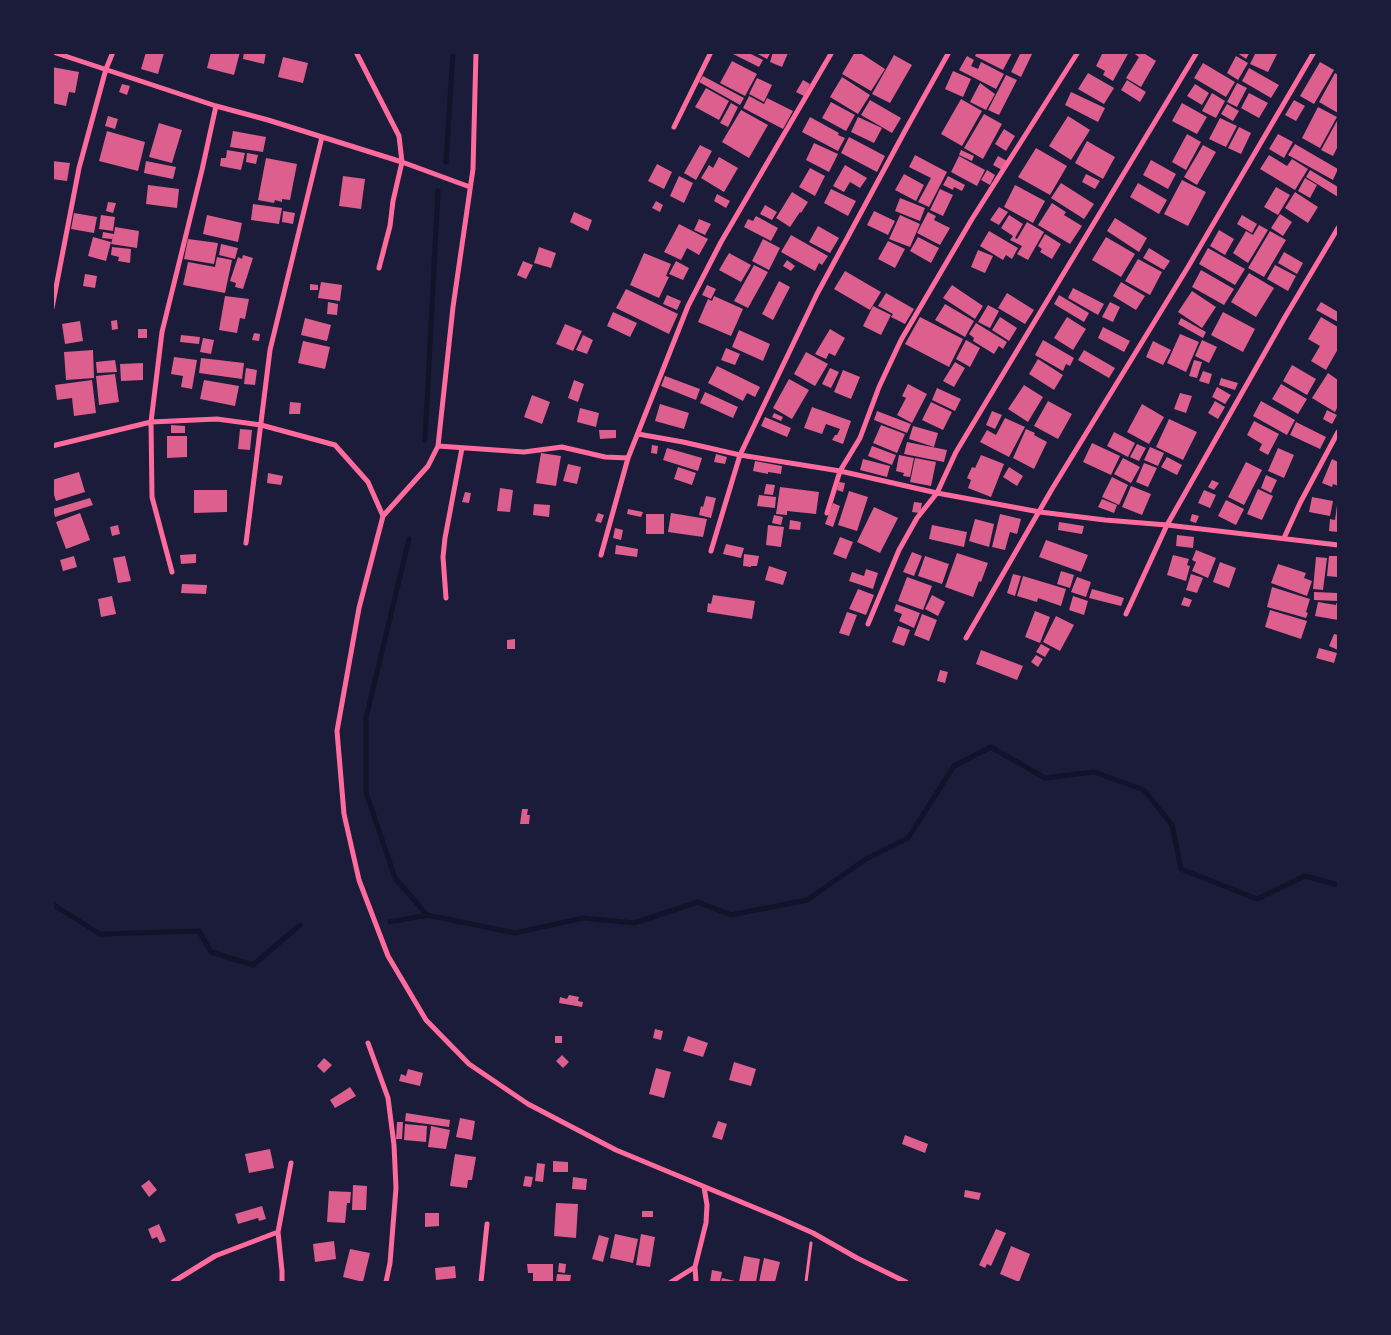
<!DOCTYPE html>
<html>
<head>
<meta charset="utf-8">
<style>
	body { margin:0 }
	#map { position:relative; width:1391px; height:1335px; overflow:hidden; background:#1b1b3a; font-family:"IBM Plex Serif",serif }
	canvas { display:block }
	.frame { position:absolute; inset:0; border:54px solid #1b1b3a; pointer-events:none }
</style>
</head>
<body>
<div id="map">
<canvas width="1391" height="1335"></canvas>
<div class="frame"></div>
</div>
<script>
const context = document.querySelector('canvas').getContext('2d');
context.lineJoin = 'round';
const shape = rows => new Path2D(rows.map(r => 'M' + r).join(''));
function trace(path, color, width, dash) { context.strokeStyle = color; context.lineWidth = width; context.lineCap = dash ? 'butt' : 'round'; context.setLineDash(dash || []); context.stroke(path); }
function fill(path, color) { context.fillStyle = color; context.fill(path, 'evenodd'); }
trace(shape([
	[446,162,453,52],
	[425,440,438,191],
	[409,539,366,718,366,792,395,878,427,915],
	[52,904,100,934,199,931,211,952,253,965,300,925],
	[390,922,427,915,515,933,583,918,634,923,698,902,731,915,807,900,866,859,908,838,954,766,991,747,1045,778,1094,772,1144,790,1172,825,1181,869,1257,899,1305,876,1338,885]
]), '#12122b', 5);
fill(shape([
	[146,52,164,53,158,74,141,69],
	[211,52,240,52,234,75,207,68],
	[244,52,266,52,264,64,243,59],
	[729,52,747,52,763,60,759,67],
	[754,52,771,52,767,59],
	[773,52,791,52,790,55,788,53,782,67,770,62],
	[855,52,859,52,885,69,871,91,842,74],
	[977,52,1010,52,1012,53,1003,70,975,56],
	[1021,52,1033,52,1021,77,1011,72],
	[1103,52,1129,52,1113,81,1103,75,1105,71,1096,66],
	[1132,52,1142,52,1156,61,1141,87,1126,78,1139,57],
	[1236,52,1250,52,1246,59],
	[1256,52,1278,52,1268,72,1250,64],
	[894,55,912,65,890,103,872,94],
	[967,56,974,60,971,66,978,69,981,62,1004,74,996,89,959,70],
	[1236,56,1248,63,1238,80,1227,73],
	[283,57,308,63,303,83,278,77],
	[732,61,757,74,745,96,720,83],
	[1320,62,1334,70,1314,104,1300,96],
	[1203,63,1235,82,1226,97,1194,78],
	[52,67,79,72,75,93,69,92,66,106,52,103],
	[1249,68,1279,85,1271,98,1242,81],
	[953,71,971,79,963,97,945,89],
	[1088,73,1114,88,1104,104,1078,89],
	[1335,73,1338,75,1338,113,1319,102],
	[1006,75,1017,80,999,115,988,110],
	[703,76,744,98,740,105,699,82],
	[842,77,870,95,858,114,830,97],
	[757,78,772,85,764,102,749,94],
	[803,80,810,84,804,96,796,92],
	[1127,80,1146,92,1140,102,1121,90],
	[980,83,995,94,986,110,970,102],
	[1237,83,1247,88,1237,107,1227,102],
	[122,84,130,86,127,95,119,92],
	[1195,84,1209,93,1202,105,1187,96],
	[706,88,729,101,719,120,695,107],
	[1071,92,1105,108,1098,122,1065,105],
	[1212,93,1225,101,1216,118,1202,111],
	[1249,93,1268,103,1259,118,1241,108],
	[749,96,764,104,767,98,793,111,783,129,743,108],
	[961,99,982,111,962,146,941,134],
	[870,100,901,118,892,133,861,115],
	[1294,100,1305,106,1296,121,1285,115],
	[831,102,855,115,846,131,822,118],
	[731,103,738,107,728,127,720,123],
	[1182,103,1207,117,1197,134,1172,121],
	[1227,104,1239,111,1233,121,1221,114],
	[1318,107,1337,117,1320,148,1302,138],
	[741,110,768,125,749,158,722,142],
	[984,114,1002,124,983,159,964,148],
	[108,116,118,119,115,129,105,126],
	[1068,116,1090,130,1071,160,1049,146],
	[810,117,839,133,838,135,845,138,838,151,802,132],
	[858,117,882,128,874,143,851,132],
	[1220,118,1237,126,1226,147,1209,139],
	[1338,119,1338,146,1333,156,1321,150],
	[159,123,182,130,172,163,149,157],
	[1239,127,1251,133,1241,154,1228,148],
	[1004,129,1015,136,1006,151,995,144],
	[107,131,145,142,138,171,99,161],
	[233,131,266,137,263,152,230,147],
	[1187,134,1201,142,1186,170,1172,162],
	[1278,134,1293,142,1284,158,1269,149],
	[849,137,885,156,877,172,841,153],
	[1087,141,1115,157,1103,179,1075,163],
	[814,143,838,154,829,172,806,160],
	[1295,144,1338,169,1333,180,1288,155],
	[700,145,712,151,696,180,684,173],
	[1203,145,1216,152,1197,185,1184,177],
	[1036,148,1067,166,1050,195,1018,177],
	[227,150,245,153,241,170,220,166,221,158,226,158],
	[961,150,974,156,972,161,959,155],
	[247,153,258,155,256,164,246,162],
	[915,155,947,172,929,207,918,202,931,178,909,167],
	[1269,155,1287,166,1292,159,1308,169,1295,190,1260,169],
	[959,156,985,170,977,186,951,172],
	[998,156,1007,161,1002,170,993,165],
	[719,157,738,168,724,192,701,178,709,165,713,168],
	[266,158,297,164,290,200,282,199,282,202,275,200,274,203,258,200],
	[1151,160,1176,174,1168,189,1143,175],
	[52,161,70,163,67,181,52,179],
	[146,161,176,167,173,179,144,173],
	[657,164,672,172,664,189,648,181],
	[845,165,867,178,860,188,850,182,844,192,833,186],
	[810,168,825,176,815,196,799,187],
	[987,170,995,175,990,185,981,180],
	[1310,170,1338,187,1338,197,1306,177],
	[904,174,924,185,916,201,895,190],
	[1086,174,1100,181,1095,189,1082,182],
	[343,176,365,179,361,209,339,206],
	[679,176,693,183,684,203,670,196],
	[948,176,965,185,962,191,954,187,953,190,943,185],
	[1305,178,1317,185,1310,198,1298,191],
	[1182,180,1206,192,1188,226,1164,214],
	[1061,183,1094,204,1084,219,1051,198],
	[1138,183,1167,200,1159,214,1130,197],
	[148,185,179,189,177,208,146,204],
	[1015,185,1045,201,1033,223,1004,207],
	[1276,187,1290,195,1278,215,1264,207],
	[831,189,856,201,848,216,824,203],
	[940,189,953,195,943,216,930,210],
	[792,192,808,202,801,213,800,212,790,227,776,218],
	[1295,192,1318,207,1308,223,1285,208],
	[717,194,730,201,726,208,714,201],
	[900,198,925,208,920,221,895,211],
	[656,201,663,205,660,212,652,208],
	[108,202,116,203,113,213,106,211],
	[1052,203,1066,212,1064,215,1082,226,1070,244,1038,225],
	[253,204,282,208,279,224,251,220],
	[765,205,777,212,772,220,760,214],
	[999,207,1008,212,999,225,990,220],
	[283,211,295,213,293,224,282,222],
	[874,211,895,221,888,235,867,225],
	[574,212,592,220,588,231,570,222],
	[928,212,936,216,934,220,950,228,940,245,917,233],
	[74,213,97,217,94,233,71,229],
	[1280,214,1292,222,1283,236,1271,228],
	[101,215,115,217,113,231,99,229],
	[207,215,242,223,238,242,203,234],
	[900,215,920,224,910,247,889,239],
	[1009,215,1023,224,1015,238,1017,239,1027,222,1044,232,1028,260,1017,254,1022,246,1010,240,1013,236,1001,228],
	[1242,215,1257,224,1252,233,1237,224],
	[756,216,778,228,771,241,744,227,748,219,753,221],
	[1115,218,1147,238,1139,252,1107,231],
	[699,219,711,224,705,235,694,230],
	[679,224,708,239,699,255,687,248,681,260,664,252],
	[1259,225,1268,230,1248,263,1233,253,1246,231,1253,235],
	[818,226,839,238,830,253,809,242],
	[115,227,139,231,137,248,111,244,113,236,112,239,102,238,103,232,114,234],
	[1219,230,1234,239,1225,255,1210,246],
	[989,231,1018,248,1012,259,1006,255,1003,260,980,246],
	[1270,231,1286,240,1264,277,1248,268],
	[1045,234,1061,244,1052,259,1040,252,1042,249,1038,246],
	[791,235,828,256,822,265,819,263,815,271,781,252],
	[93,237,111,242,106,261,88,256],
	[918,237,939,248,931,263,910,251],
	[1106,237,1135,254,1121,277,1092,260],
	[188,239,218,243,214,264,184,259],
	[763,239,780,248,769,270,752,261],
	[888,241,905,249,895,268,878,259],
	[221,244,238,248,235,259,219,255],
	[112,247,131,249,130,263,118,261,119,257,111,255],
	[539,247,556,253,551,268,534,263],
	[1149,248,1170,261,1164,270,1143,258],
	[1208,248,1245,269,1235,285,1199,264],
	[978,250,993,256,985,273,971,267],
	[1284,252,1303,263,1297,274,1278,263],
	[644,253,671,264,666,276,669,277,659,298,630,285],
	[729,253,751,265,741,282,719,270],
	[243,255,253,258,243,289,235,287,236,283,230,281,238,257,242,259],
	[217,257,232,260,225,293,183,285,188,262,215,267],
	[1138,259,1162,272,1150,295,1125,281],
	[787,260,795,266,791,271,783,266],
	[523,261,533,265,526,279,517,275],
	[676,261,689,268,683,280,669,274],
	[754,265,768,272,748,308,734,301],
	[1275,265,1296,276,1288,291,1267,279],
	[1201,270,1234,289,1224,305,1192,287],
	[845,271,881,292,870,310,834,289],
	[1249,273,1274,288,1256,317,1231,302],
	[85,274,97,276,95,288,83,286],
	[779,281,790,287,773,320,762,314],
	[321,282,342,285,340,301,318,298],
	[1121,282,1145,296,1136,310,1113,296],
	[310,284,318,285,318,290,310,290],
	[707,285,716,289,711,299,702,295],
	[952,285,983,306,975,319,943,298],
	[1073,288,1104,304,1098,315,1068,298],
	[626,289,678,314,669,334,616,308],
	[1192,291,1216,307,1202,328,1178,312],
	[886,293,914,309,905,324,891,317,893,314,878,306],
	[1007,293,1034,310,1025,324,998,308],
	[667,295,681,301,677,310,663,304],
	[1059,295,1089,313,1084,322,1054,304],
	[225,296,249,299,245,319,240,318,237,333,219,330],
	[714,296,743,309,731,336,698,322,708,299,712,301],
	[328,302,338,304,337,315,327,314],
	[1110,302,1120,307,1113,322,1102,317],
	[1321,302,1338,312,1338,322,1316,310],
	[945,304,974,321,965,337,935,320],
	[988,305,999,311,990,328,978,322],
	[873,306,891,315,881,335,863,326],
	[613,312,637,323,630,337,607,326],
	[1223,312,1255,329,1243,352,1211,335],
	[920,317,963,339,949,367,905,344],
	[1000,317,1017,328,1009,341,992,330],
	[1067,317,1086,329,1073,350,1054,338],
	[1321,317,1338,327,1338,349,1326,370,1311,361,1320,346,1308,339],
	[305,318,331,325,327,341,301,335],
	[1181,318,1206,332,1203,338,1178,324],
	[117,320,118,329,112,330,111,321],
	[80,321,83,341,65,344,62,324],
	[976,323,1007,342,1003,349,999,346,994,354,973,341,974,338,969,334],
	[565,324,582,331,573,351,556,344],
	[1103,327,1130,341,1124,352,1098,338],
	[138,329,147,329,147,338,138,338],
	[830,329,845,338,835,356,829,353,826,359,815,354],
	[739,330,770,344,763,361,732,347],
	[254,333,260,334,259,341,252,340],
	[1180,334,1199,342,1186,372,1167,363],
	[181,335,200,337,199,344,180,342],
	[583,335,593,340,587,354,576,350],
	[203,338,214,340,211,354,200,352],
	[966,340,980,348,970,367,956,359],
	[1043,340,1074,358,1070,366,1066,364,1063,371,1035,355],
	[1202,340,1217,347,1209,363,1195,356],
	[303,341,330,347,325,369,298,363],
	[1153,341,1171,350,1163,365,1146,357],
	[726,348,740,354,735,365,721,360],
	[93,350,94,378,66,380,64,352],
	[1084,350,1115,368,1109,378,1078,360],
	[806,352,828,364,815,386,794,374],
	[174,357,197,360,192,389,181,387,183,376,171,374],
	[201,358,244,363,242,379,199,373],
	[1038,359,1063,375,1054,390,1029,374],
	[115,360,117,372,97,373,96,362],
	[1194,360,1202,362,1197,378,1189,376],
	[955,362,965,368,954,387,943,381],
	[143,363,143,380,121,381,120,364],
	[1292,365,1316,379,1307,395,1283,381],
	[717,366,760,387,755,397,747,393,743,401,708,383],
	[246,368,257,370,255,385,244,384],
	[830,368,839,372,831,388,822,384],
	[843,370,860,377,851,399,834,392],
	[1203,371,1212,374,1209,384,1199,381],
	[1328,373,1338,380,1338,406,1335,412,1312,398],
	[115,374,119,402,99,405,96,376],
	[665,376,700,389,696,400,661,386],
	[1221,378,1238,383,1235,390,1219,385],
	[789,379,809,390,792,419,773,408],
	[92,380,96,413,74,416,72,398,57,400,55,385],
	[204,380,239,386,235,406,200,399],
	[574,380,584,384,578,402,568,398],
	[908,384,927,394,912,423,897,415,906,398,902,396],
	[1281,384,1307,399,1298,414,1272,399],
	[1024,385,1043,397,1028,422,1008,409],
	[1217,387,1231,395,1225,404,1212,397],
	[937,388,961,399,955,411,932,400],
	[705,392,738,407,733,418,700,403],
	[1180,393,1192,396,1186,413,1174,409],
	[532,395,550,402,542,424,524,417],
	[1048,401,1072,414,1058,439,1034,426],
	[1215,401,1225,407,1218,419,1208,413],
	[1261,401,1295,420,1287,435,1253,416],
	[290,402,301,403,300,414,289,414],
	[931,402,952,412,943,430,922,420],
	[660,404,689,413,684,429,655,421],
	[1142,404,1164,417,1149,444,1127,432],
	[812,407,851,421,843,444,832,440,835,435,837,435,840,429,826,424,822,434,804,428],
	[580,408,599,413,596,427,577,422],
	[1327,410,1337,415,1332,424,1323,419],
	[877,411,911,424,907,433,874,420],
	[992,411,1002,415,995,429,986,425],
	[774,413,783,417,781,421,772,417],
	[765,417,791,428,787,437,761,426],
	[1005,418,1025,427,1009,457,980,442,987,430,996,435],
	[1169,419,1197,432,1183,460,1156,447],
	[1254,421,1279,434,1268,455,1259,450,1262,444,1247,435],
	[1296,422,1326,437,1320,449,1290,435],
	[171,425,185,426,185,433,171,433],
	[881,425,905,434,897,453,873,443],
	[913,426,938,433,934,447,909,439],
	[240,429,252,430,250,450,238,449],
	[1026,429,1035,433,1034,435,1047,442,1034,469,1013,458],
	[599,430,616,430,616,438,600,439],
	[1114,432,1135,443,1128,457,1107,446],
	[167,436,187,436,187,457,167,458],
	[907,442,947,450,944,462,904,454],
	[1092,443,1120,456,1111,475,1083,462],
	[1137,444,1146,448,1139,461,1130,457],
	[652,445,658,446,657,454,651,453],
	[872,446,896,455,892,465,868,456],
	[1150,447,1164,453,1158,466,1144,460],
	[667,448,702,458,698,471,663,460],
	[1278,448,1294,455,1284,478,1268,471],
	[541,453,561,456,556,486,536,483],
	[716,454,727,457,725,464,714,462],
	[899,455,914,458,910,477,903,476,904,473,896,471],
	[981,455,1004,464,991,497,968,488,971,480,967,478,972,467,975,468],
	[1167,457,1182,465,1177,475,1161,467],
	[915,458,936,462,931,486,910,482],
	[1123,458,1140,467,1131,483,1114,474],
	[863,459,890,466,887,477,860,470],
	[1332,459,1338,462,1338,486,1333,484,1332,487,1322,483],
	[755,461,782,466,781,474,768,472,768,474,753,471],
	[1246,462,1262,470,1244,505,1228,497],
	[1144,463,1157,468,1148,487,1136,482],
	[568,464,581,467,577,484,563,481],
	[678,467,696,473,692,485,674,479],
	[1009,467,1023,476,1017,486,1003,477],
	[79,472,85,492,56,501,52,489,52,480],
	[268,473,283,476,281,485,267,483],
	[1266,475,1277,480,1271,493,1261,488],
	[1112,477,1128,485,1119,505,1102,497],
	[1212,480,1219,483,1214,490,1208,487],
	[839,482,845,483,843,492,837,490],
	[766,484,775,485,773,495,764,494],
	[1131,486,1151,494,1142,515,1122,507],
	[780,487,819,492,816,514,787,511,787,515,776,514],
	[500,488,513,490,510,512,497,511],
	[1258,489,1273,496,1262,520,1247,514],
	[194,490,227,490,227,512,194,513],
	[1204,490,1216,495,1210,508,1198,503],
	[849,491,868,497,857,531,838,525],
	[465,492,471,493,469,503,462,502],
	[759,495,776,497,775,508,757,506],
	[706,496,716,498,711,518,699,515,701,506,703,507],
	[1312,497,1333,501,1330,516,1309,512],
	[90,498,93,505,55,517,53,509],
	[1102,499,1117,505,1114,513,1098,507],
	[1226,500,1244,509,1236,525,1218,516],
	[914,502,922,503,920,513,912,512],
	[833,503,840,506,833,527,825,524],
	[534,504,550,505,549,517,533,515],
	[1337,505,1338,505,1338,532,1329,531,1330,519,1335,520],
	[874,507,898,518,880,553,857,542],
	[628,509,643,512,641,517,627,514],
	[80,513,90,540,66,549,56,522],
	[598,513,604,515,601,523,595,521],
	[671,513,707,519,703,537,668,532],
	[646,514,664,514,664,534,646,534],
	[1000,514,1021,519,1017,534,1010,532,1005,550,992,547],
	[1192,514,1199,516,1196,523,1190,521],
	[774,515,783,517,781,525,772,523],
	[975,519,994,524,989,547,969,541],
	[790,520,801,522,800,530,789,529],
	[1059,522,1084,526,1082,534,1058,530],
	[118,525,120,534,112,536,110,527],
	[768,525,784,527,781,547,766,545],
	[932,525,967,532,964,547,929,539],
	[615,528,623,530,621,540,613,538],
	[1177,535,1194,537,1193,548,1176,546],
	[840,537,853,542,846,559,833,554],
	[1046,540,1088,555,1081,572,1039,557],
	[726,544,744,548,741,558,723,554],
	[616,545,638,549,637,557,615,554],
	[1196,550,1216,558,1208,578,1192,571,1196,562,1192,560],
	[912,552,922,556,914,576,903,572],
	[957,553,988,563,981,582,979,581,973,597,945,587],
	[196,554,196,563,181,564,180,555],
	[744,554,759,556,757,566,751,566,751,567,743,566],
	[1173,555,1189,559,1187,565,1190,566,1186,581,1167,575],
	[74,556,77,567,63,571,60,560],
	[125,556,131,581,118,583,113,558],
	[925,556,949,564,942,584,918,576],
	[1329,556,1338,556,1337,577,1327,576],
	[1316,557,1327,558,1323,590,1313,589],
	[1220,562,1236,568,1229,588,1213,582],
	[1278,564,1306,573,1304,578,1312,581,1307,596,1271,583],
	[769,566,787,572,783,585,765,580],
	[866,569,878,573,873,589,849,581,852,572,864,576],
	[1061,571,1074,575,1070,588,1057,584],
	[1013,574,1021,576,1015,596,1007,593],
	[1191,574,1203,578,1197,593,1186,590],
	[1023,576,1066,589,1061,606,1038,598,1037,602,1017,596],
	[907,577,932,586,923,610,898,601],
	[1077,577,1091,582,1086,597,1071,592],
	[182,584,207,585,206,594,181,593],
	[1272,587,1310,599,1306,612,1308,613,1306,618,1267,607],
	[858,589,874,595,866,615,849,609],
	[1092,589,1124,598,1121,606,1089,598],
	[1314,592,1338,593,1338,601,1314,600],
	[713,595,755,601,752,619,707,612,708,603,711,604],
	[932,595,945,602,938,616,925,609],
	[112,596,116,614,101,617,98,599],
	[1073,596,1088,601,1084,615,1069,610],
	[1184,597,1192,600,1189,607,1181,605],
	[1318,602,1336,605,1336,603,1338,604,1338,620,1315,616],
	[896,604,920,613,914,628,899,621,902,614,894,611],
	[1270,610,1307,621,1301,639,1265,627],
	[1035,611,1050,617,1040,643,1025,637],
	[847,612,857,615,849,636,839,633],
	[922,614,937,620,929,641,914,635],
	[1056,616,1074,625,1060,651,1043,642],
	[898,626,910,630,904,646,892,642],
	[1334,634,1338,635,1338,650,1329,646],
	[515,639,515,649,507,649,507,640],
	[1041,644,1050,649,1045,657,1036,652],
	[1319,648,1337,653,1334,663,1316,658],
	[981,650,1023,666,1017,680,976,664],
	[1036,655,1043,659,1038,667,1031,662],
	[940,670,948,672,945,683,937,681],
	[522,809,528,809,527,815,530,815,529,824,520,824],
	[569,995,579,997,578,1001,583,1002,582,1007,559,1003,560,997,567,999],
	[655,1029,663,1031,661,1040,653,1038],
	[555,1036,562,1036,562,1043,555,1043],
	[688,1036,708,1043,703,1057,683,1051],
	[562,1055,569,1062,563,1068,556,1061],
	[324,1058,332,1065,324,1073,317,1066],
	[734,1062,756,1069,751,1086,729,1080],
	[656,1068,671,1072,664,1098,649,1094],
	[408,1069,423,1073,420,1086,399,1081,401,1074,406,1076],
	[350,1087,356,1096,335,1108,330,1100],
	[406,1113,450,1120,449,1127,405,1121],
	[460,1118,475,1121,472,1140,456,1137],
	[718,1121,727,1124,722,1140,712,1137],
	[397,1122,403,1122,402,1139,396,1139],
	[405,1124,427,1126,426,1142,404,1140],
	[431,1126,450,1130,446,1149,428,1147],
	[905,1135,928,1144,925,1153,902,1144],
	[270,1149,274,1168,249,1173,245,1154],
	[455,1154,476,1157,472,1180,468,1180,467,1188,450,1186],
	[553,1161,568,1162,568,1172,553,1172],
	[537,1163,545,1164,543,1182,535,1181],
	[525,1176,533,1177,531,1187,523,1186],
	[573,1177,587,1179,586,1190,572,1189],
	[149,1180,157,1190,149,1197,141,1186],
	[353,1185,367,1186,366,1210,352,1210],
	[965,1190,981,1193,979,1200,964,1197],
	[329,1191,351,1192,350,1203,347,1203,345,1223,327,1222],
	[556,1203,578,1204,576,1238,554,1236],
	[262,1206,266,1219,259,1221,258,1218,238,1224,235,1214],
	[642,1211,653,1211,653,1217,642,1217],
	[425,1213,439,1213,439,1226,425,1227],
	[159,1224,166,1241,160,1243,157,1237,152,1239,148,1229],
	[996,1229,1006,1233,991,1266,987,1264,985,1268,979,1265],
	[615,1234,638,1239,633,1263,610,1258],
	[641,1234,655,1237,650,1267,636,1265],
	[599,1235,609,1238,603,1262,592,1259],
	[334,1241,336,1259,315,1262,313,1244],
	[1011,1246,1030,1254,1019,1282,1000,1274],
	[350,1249,370,1253,363,1282,343,1277],
	[744,1256,760,1259,756,1282,721,1282,722,1278,739,1282],
	[764,1258,780,1262,775,1282,759,1282],
	[559,1263,566,1264,565,1273,558,1272],
	[527,1264,553,1264,553,1282,533,1282,533,1273,528,1273],
	[455,1266,456,1278,436,1280,435,1268],
	[712,1270,722,1272,720,1282,710,1282],
	[557,1274,571,1275,570,1282,556,1282]
]), '#dd5f8e');
trace(shape([
	[806,1282,811,1243]
]), '#ff6b9d', 3);
trace(shape([
	[53,52,216,106,268,120,402,162,470,187],
	[356,52,399,136,402,162,393,201,390,226,379,268],
	[674,127,711,52],
	[52,308,79,168,106,69,113,52],
	[638,434,683,442,740,455,840,471,937,493,1040,512,1105,520,1167,525,1338,545],
	[52,446,151,422,217,419,261,425,335,445,368,482,383,516,359,608,337,731,344,814,359,880,388,956,426,1020,469,1064,528,1104,616,1150,775,1216,813,1233,857,1258,906,1282],
	[438,446,524,452,562,447,605,457,628,458],
	[827,513,840,471,860,438,879,387,901,340,972,219,1078,52],
	[383,516,428,466,438,446,453,307,473,169,476,52],
	[1284,538,1300,503,1338,432],
	[246,543,270,350,322,137],
	[711,551,740,455,817,294,906,129,949,52],
	[601,555,628,458,688,306,721,242,832,52],
	[172,572,152,497,151,422,162,332,202,170,216,106],
	[446,598,443,557,445,538,462,448],
	[1126,614,1167,525,1285,317,1338,228],
	[868,624,899,550,917,518,937,493,956,452,1197,52],
	[966,638,1052,489,1188,267,1314,52],
	[368,1043,388,1098,394,1145,396,1188,390,1263,386,1282],
	[173,1282,215,1256,278,1232],
	[282,1282,282,1271,278,1232,291,1163],
	[481,1282,487,1224],
	[671,1282,695,1267],
	[696,1282,695,1267,706,1223,707,1205,704,1187]
]), '#ff6b9d', 5);
</script>
</body>
</html>
